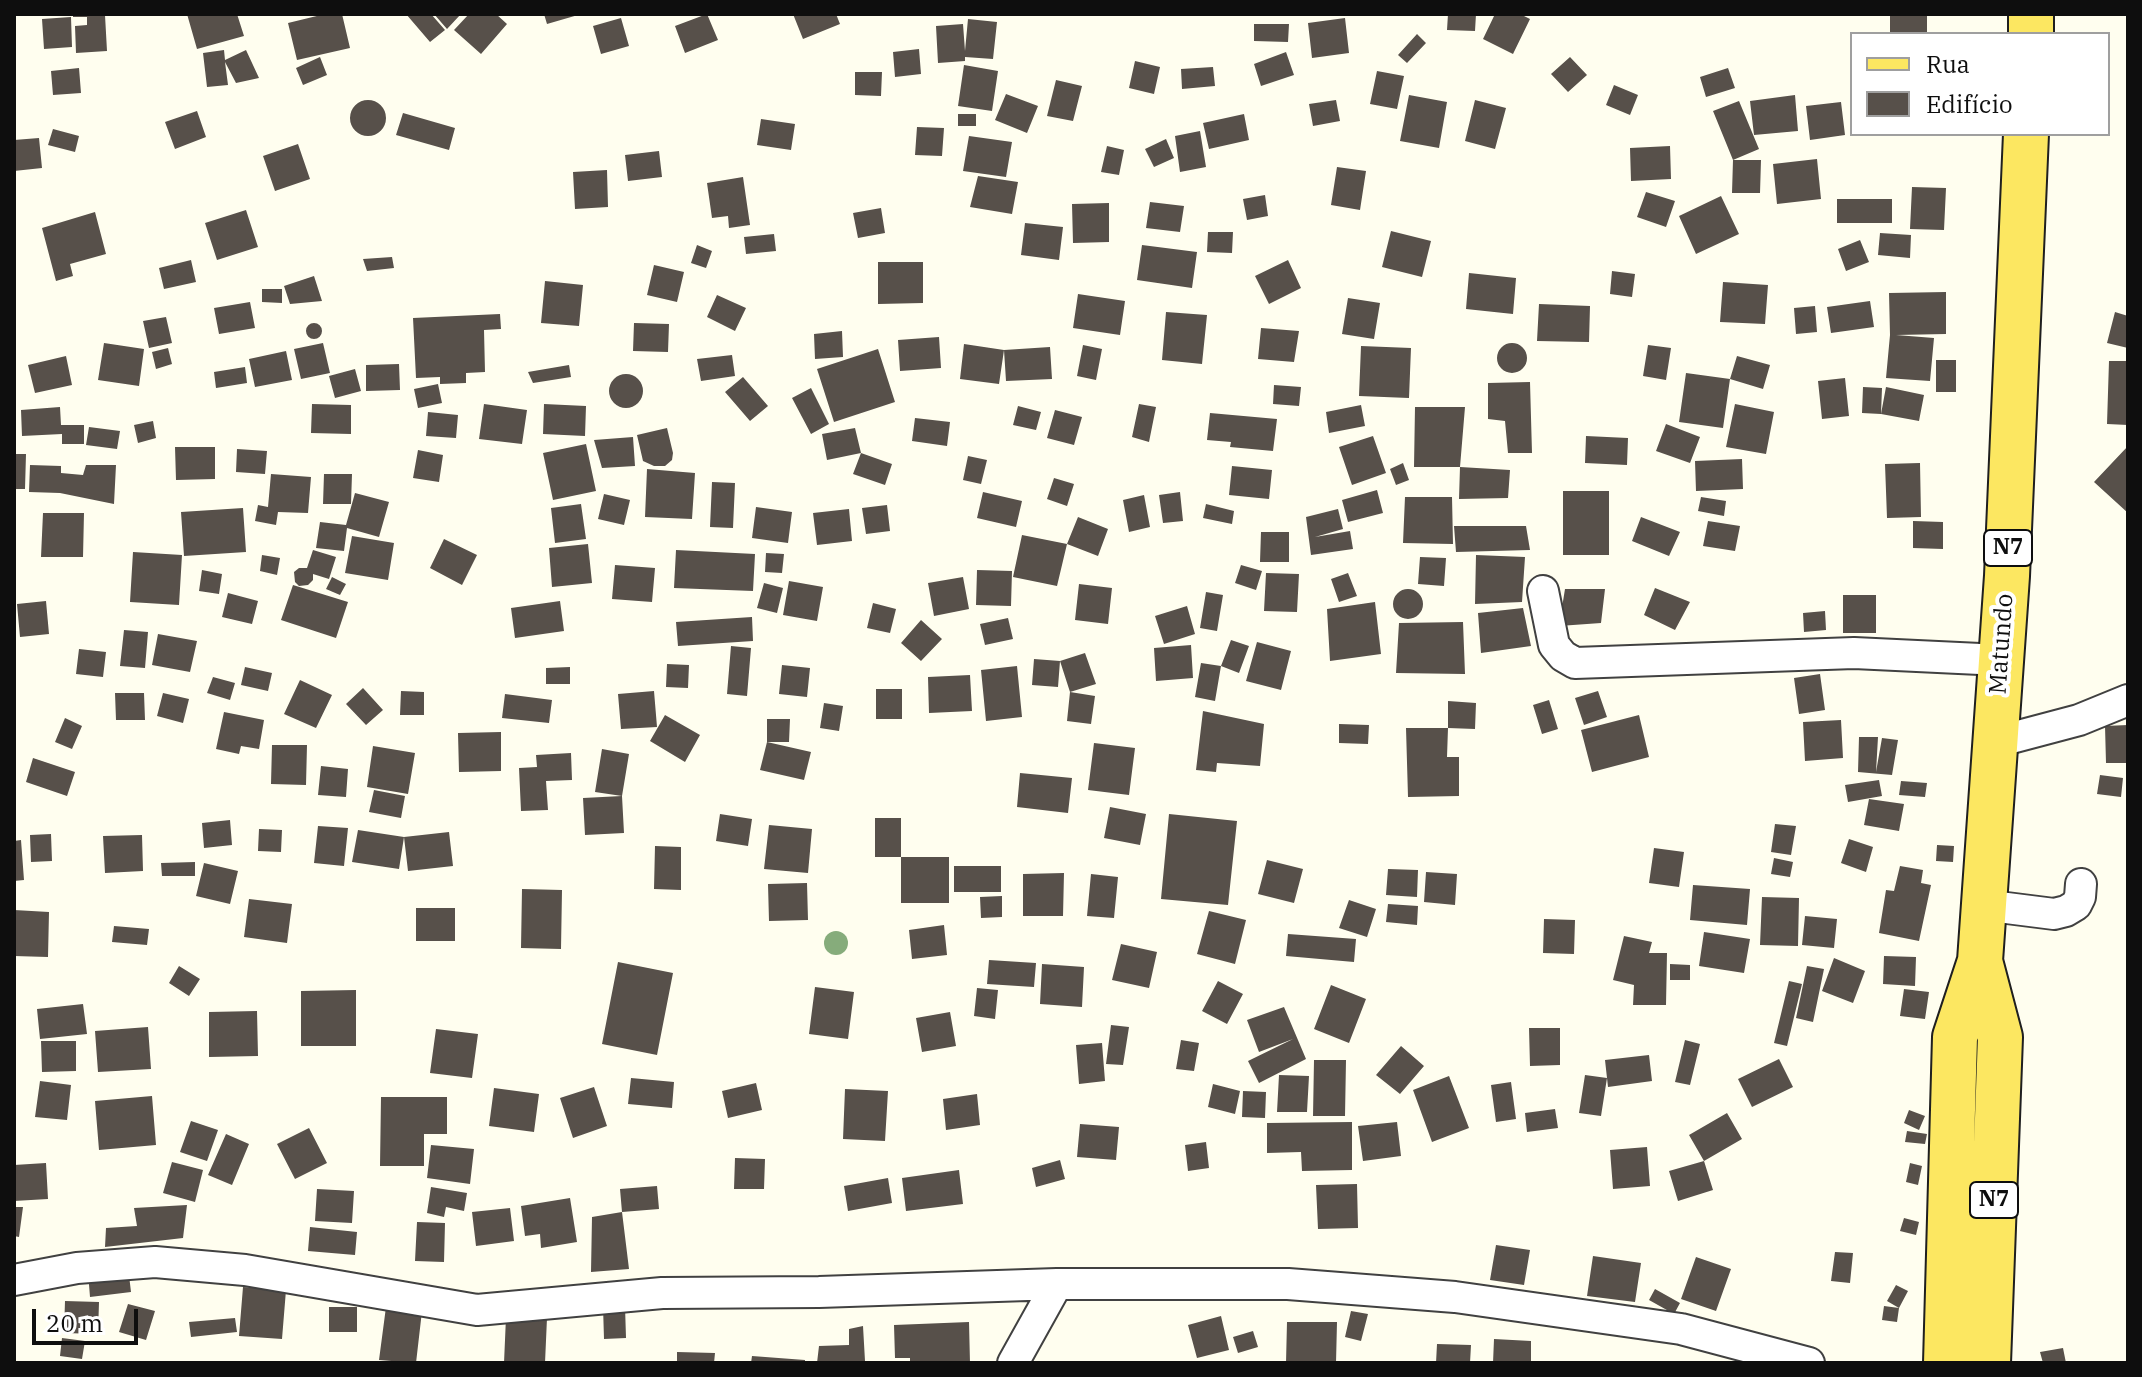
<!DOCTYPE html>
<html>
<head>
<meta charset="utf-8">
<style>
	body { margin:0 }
	#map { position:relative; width:2142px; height:1377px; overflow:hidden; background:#fffeef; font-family:"IBM Plex Serif",serif }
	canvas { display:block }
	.frame { position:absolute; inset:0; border:16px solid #0e0e0e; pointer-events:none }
	.legend { position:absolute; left:1850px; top:32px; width:260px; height:104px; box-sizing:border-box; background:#fff; border:2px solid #9f9f9f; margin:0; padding:10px 14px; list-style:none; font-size:24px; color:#0e0e0e }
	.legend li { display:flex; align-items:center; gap:16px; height:40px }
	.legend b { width:40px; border:2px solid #9f9f9f }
	.scale { position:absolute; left:32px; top:1309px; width:106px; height:36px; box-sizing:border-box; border:4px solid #0e0e0e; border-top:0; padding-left:10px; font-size:24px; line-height:28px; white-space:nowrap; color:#0e0e0e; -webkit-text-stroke:6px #fff; paint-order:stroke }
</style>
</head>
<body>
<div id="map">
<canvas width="2142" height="1377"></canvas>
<div class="frame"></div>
<ul class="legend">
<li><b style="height:10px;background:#fce761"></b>Rua</li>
<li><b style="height:22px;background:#57504a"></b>Edifício</li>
</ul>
<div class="scale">20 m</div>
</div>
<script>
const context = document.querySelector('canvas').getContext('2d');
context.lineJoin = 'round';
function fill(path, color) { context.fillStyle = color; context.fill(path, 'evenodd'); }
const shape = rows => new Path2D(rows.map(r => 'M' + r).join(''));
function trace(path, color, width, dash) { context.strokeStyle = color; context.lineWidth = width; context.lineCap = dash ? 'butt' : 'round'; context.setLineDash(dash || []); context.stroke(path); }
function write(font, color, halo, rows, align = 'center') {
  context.font = font + ' "IBM Plex Serif",serif'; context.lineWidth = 8; context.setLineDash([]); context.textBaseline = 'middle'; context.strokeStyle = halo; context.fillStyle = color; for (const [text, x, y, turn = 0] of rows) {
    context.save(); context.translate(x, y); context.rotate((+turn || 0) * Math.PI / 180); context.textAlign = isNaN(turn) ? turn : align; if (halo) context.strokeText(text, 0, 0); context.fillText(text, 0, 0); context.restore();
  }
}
fill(shape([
	[73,14,105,15,107,51,76,53,75,26,87,25,87,17,73,17],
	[187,14,237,14,244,36,197,49],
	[325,14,342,14,350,48,297,60,288,23],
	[406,14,431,14,445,30,430,42],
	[434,14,461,14,447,29],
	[469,14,496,14,507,24,481,54,454,30],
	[544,14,578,14,578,15,547,24],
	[707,14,718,40,685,53,675,26],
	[793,14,836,14,840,24,803,39],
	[1448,14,1476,14,1475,31,1447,30],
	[1495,14,1520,14,1530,19,1513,54,1483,39],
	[1890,14,1927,14,1927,34,1890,34],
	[71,17,72,47,44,49,42,19],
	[621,18,629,46,601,54,593,26],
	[1345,18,1349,53,1312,58,1308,23],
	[968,19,997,22,993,59,965,57,965,61,938,63,936,26,963,24,965,51],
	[1254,24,1289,24,1288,42,1254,41],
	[1417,34,1426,43,1407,63,1398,55],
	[919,49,921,74,895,77,893,52],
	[224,50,225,60,246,50,259,78,236,83,225,62,228,85,207,87,203,53],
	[1286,52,1294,75,1261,86,1254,64],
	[320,57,327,75,303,85,296,68],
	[1570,57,1587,75,1568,92,1551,74],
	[1135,61,1160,67,1154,94,1129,88],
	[964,65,998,71,992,111,958,106],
	[1213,67,1215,86,1182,89,1181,69],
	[79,68,81,93,53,95,51,71],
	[1728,68,1735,88,1706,97,1700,77],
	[1377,71,1404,76,1397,109,1370,104],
	[855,72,882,72,881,96,855,95],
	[1056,80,1082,86,1073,121,1047,116],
	[1614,85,1638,95,1630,115,1606,105],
	[1006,94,1038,106,1027,133,995,120],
	[1409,95,1447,102,1439,148,1400,141],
	[1795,95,1798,131,1754,135,1750,101],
	'350 118a18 18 0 1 1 36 0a18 18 0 1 1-36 0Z',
	[1336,100,1340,121,1313,126,1309,104],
	[1475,100,1506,108,1495,149,1465,141],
	[1739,101,1759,149,1733,160,1713,111],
	[1841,102,1845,135,1810,140,1806,106],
	[197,111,206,137,175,149,165,122],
	[403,113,455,128,449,150,396,135],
	[958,114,976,114,976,126,958,126],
	[1244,114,1249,140,1209,149,1203,123],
	[761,119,795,124,791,150,757,145],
	[917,127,944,128,942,156,915,155],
	[53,129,79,136,75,152,48,145],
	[1200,131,1206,167,1180,172,1175,136],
	[969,136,1012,142,1006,177,963,171],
	[39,138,42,168,14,171,14,140],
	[1166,139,1174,158,1154,167,1145,149],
	[298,144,310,179,275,191,263,156],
	[1107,146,1124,150,1119,175,1101,172],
	[1670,146,1671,179,1631,181,1630,148],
	[659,151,662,177,628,181,625,155],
	[1817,159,1821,199,1777,204,1773,164],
	[1733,160,1761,160,1760,193,1732,193],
	[1337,167,1366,171,1360,210,1331,205],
	[607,170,608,207,575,209,573,172],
	[978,176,1018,182,1012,214,970,207],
	[743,177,750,225,729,228,728,216,712,218,707,183],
	[1912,187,1946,188,1944,230,1910,229],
	[1646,192,1675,201,1666,227,1637,217],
	[1265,195,1268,216,1247,220,1243,199],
	[1721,196,1739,234,1696,254,1679,216],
	[1837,199,1892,199,1892,223,1837,223],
	[1150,202,1184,206,1180,232,1146,228],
	[1109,203,1109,242,1073,243,1072,204],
	[881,208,885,233,858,238,853,213],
	[246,210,258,247,217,260,205,223],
	[95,212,106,254,70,264,73,276,56,281,42,228],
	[1025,223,1063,227,1059,260,1021,255],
	[1391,231,1431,241,1422,277,1382,267],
	[1208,232,1233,232,1232,253,1207,252],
	[1880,233,1911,235,1910,258,1878,255],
	[774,234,776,251,746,254,744,237],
	[1860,240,1869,262,1846,271,1838,249],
	[697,245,712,251,706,268,691,263],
	[1142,245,1197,252,1192,288,1137,280],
	[392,257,394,268,367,271,363,259],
	[191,260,196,282,164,289,159,268],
	[1288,260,1301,288,1269,304,1255,276],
	[878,262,923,262,923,303,878,304],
	[654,265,684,272,677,302,647,295],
	[1612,271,1635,274,1632,297,1610,294],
	[1469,273,1516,278,1513,314,1466,309],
	[314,276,322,301,290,304,284,286],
	[545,281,583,285,579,326,541,323],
	[1723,282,1768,285,1765,324,1720,322],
	[262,289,282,289,282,303,262,302],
	[1946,292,1946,334,1896,335,1934,338,1930,381,1886,378,1890,335,1889,293],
	[1078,294,1125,301,1120,335,1073,328],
	[717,295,746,308,735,331,707,317],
	[1348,298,1380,303,1374,339,1342,334],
	[1870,301,1874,327,1831,333,1827,307],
	[250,302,255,328,219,334,214,308],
	[1539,304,1590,306,1589,342,1537,341],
	[1815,306,1817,332,1796,334,1794,308],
	[1166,312,1207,315,1202,364,1162,360],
	[2115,312,2128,316,2128,348,2107,343],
	[500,314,501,329,484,330,485,372,466,373,466,383,440,384,440,377,416,378,413,318],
	[166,317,172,343,149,348,143,321],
	[634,323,669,324,668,352,633,351],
	'306 331a8 8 0 1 1 16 0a8 8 0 1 1-16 0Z',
	[1261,328,1299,331,1294,362,1258,359],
	[842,331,843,357,815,359,814,334],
	[939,337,941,368,900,371,898,340],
	[104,343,144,349,139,386,98,380],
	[323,343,330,373,301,379,294,349],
	'1497 358a15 15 0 1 1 30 0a15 15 0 1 1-30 0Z',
	[964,344,1004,350,1050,347,1052,379,1006,381,1004,350,999,384,960,379],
	[1083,345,1102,349,1096,380,1077,376],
	[1648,345,1671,348,1666,380,1643,376],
	[1361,346,1411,348,1409,398,1359,396],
	[168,348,172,364,156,369,152,352],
	[878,349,895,402,834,422,817,369],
	[286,351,292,380,255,387,249,359],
	[732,355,735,376,701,381,697,359],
	[66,356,72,385,35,393,28,365],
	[1737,356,1770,365,1763,389,1730,379,1723,428,1679,422,1686,373,1730,379],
	[1936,360,1956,360,1956,392,1936,392],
	[2109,361,2128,361,2128,425,2107,424],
	[399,364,400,390,366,391,366,365],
	[569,365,571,377,533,383,528,372],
	[245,367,247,383,216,388,214,372],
	[355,369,361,391,335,398,329,376],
	'609 391a17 17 0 1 1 34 0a17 17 0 1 1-34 0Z',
	[743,377,768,406,750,421,725,392],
	[1845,378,1849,416,1822,419,1818,381],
	[1530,382,1532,453,1508,453,1505,421,1488,419,1488,383],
	[438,384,442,403,418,408,414,389],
	[1274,385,1301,387,1299,406,1273,404],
	[1863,387,1882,388,1881,414,1862,413],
	[1886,387,1924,395,1919,421,1881,414],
	[811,388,829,424,811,434,792,398],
	[312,404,351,405,351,434,311,433],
	[484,404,527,410,522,444,479,439],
	[544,404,586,406,585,436,543,434],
	[1139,404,1156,407,1149,442,1132,437],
	[1735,404,1774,412,1766,454,1726,447],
	[1361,405,1365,426,1329,433,1326,412],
	[1018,406,1041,412,1036,430,1013,425],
	[60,407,61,425,84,425,84,444,62,444,62,434,22,436,21,410],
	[1415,407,1465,407,1460,467,1414,467],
	[1055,410,1082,417,1074,445,1047,438],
	[428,412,458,415,456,438,426,436],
	[1210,413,1277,419,1273,451,1230,447,1231,442,1207,440],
	[915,418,950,422,947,446,912,441],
	[153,421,156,438,138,443,134,425],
	[1666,424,1700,437,1690,463,1656,451],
	[89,427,120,431,117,449,86,445],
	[667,428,673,453,672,460,665,466,654,466,643,461,637,435],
	[855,428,861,453,827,460,822,434],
	[1373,436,1386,473,1352,485,1339,447],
	[1586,436,1628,438,1627,465,1585,463],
	[633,437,635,466,602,468,594,440],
	[586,444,596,491,553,500,543,453],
	[2128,446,2128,513,2094,482],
	[175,447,215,447,215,479,176,480],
	[237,449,267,451,265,474,236,472],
	[418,450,443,455,439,482,413,478],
	[861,453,892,464,885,485,853,474],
	[14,454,26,454,25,489,14,489],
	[968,456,987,460,981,484,963,480],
	[1742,459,1743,489,1696,491,1695,461],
	[1403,463,1409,480,1396,485,1390,469],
	[1920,463,1921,517,1887,518,1885,464],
	[30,465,61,466,61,473,83,475,86,465,116,465,114,504,60,493,29,492],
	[1232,466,1272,470,1269,499,1229,495],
	[1460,467,1510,470,1508,498,1459,499],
	[647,469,695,473,692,519,645,517],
	[271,474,311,477,308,513,278,512,276,525,255,521,258,505,268,507],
	[324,474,352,474,351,504,323,504],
	[1054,478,1074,484,1067,506,1047,499],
	[712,482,735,483,733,528,710,527],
	[1377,490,1383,513,1348,522,1342,500],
	[1563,491,1609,491,1609,555,1563,555],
	[983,492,1022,501,1016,527,977,518],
	[1180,492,1183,521,1163,523,1159,495],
	[355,493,389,502,379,537,347,528,344,551,316,548,320,522,346,525],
	[604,494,630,500,624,525,598,519],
	[1144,495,1150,527,1129,532,1123,500],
	[1405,497,1452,497,1453,544,1403,543],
	[1701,497,1726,501,1724,516,1698,511],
	[581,504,586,539,555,543,551,508],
	[1206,504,1234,511,1232,524,1203,518],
	[887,505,890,531,866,534,862,508],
	[756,507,792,512,788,543,752,538],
	[243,508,246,552,184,556,181,512],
	[849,509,852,541,817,545,813,513],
	[1338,509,1343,529,1315,537,1350,531,1353,549,1311,555,1306,517],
	[43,513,84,513,83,557,41,557],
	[1078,517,1108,529,1098,556,1067,544],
	[1641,517,1680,532,1669,556,1632,541],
	[1708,521,1740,526,1735,551,1703,546],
	[1913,521,1943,522,1943,549,1913,548],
	[1454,526,1526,526,1530,550,1456,552],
	[1261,532,1289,532,1289,562,1260,562],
	[1022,535,1067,544,1057,586,1013,577],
	[352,536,394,543,388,580,345,573],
	[444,539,477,555,462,585,430,568],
	[588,544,592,583,552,587,549,548],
	[313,550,336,557,329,579,313,574,313,580,308,585,299,586,295,582,294,572,299,568,307,568],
	[676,550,755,554,753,591,674,588],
	[133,552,182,555,179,605,130,602],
	[766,553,784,554,782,573,765,572],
	[262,555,280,558,277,575,260,571],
	[1476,555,1525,557,1522,602,1475,604],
	[1420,557,1446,558,1444,586,1418,584],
	[615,565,655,568,652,602,612,599],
	[1241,565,1262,571,1256,590,1235,583],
	[202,570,222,574,219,594,199,591],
	[977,570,1012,571,1011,606,976,605],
	[1266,573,1299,574,1297,612,1264,611],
	[1348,573,1357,596,1339,602,1331,579],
	[332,577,346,584,340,595,326,589],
	[963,577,969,609,934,616,928,583],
	[789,581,823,587,817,621,783,615],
	[764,583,783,588,777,613,757,608],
	[1079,584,1112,588,1108,624,1075,620],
	[293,585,348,602,336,638,281,620],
	[1655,588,1690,602,1675,630,1644,615],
	'1393 604a15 15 0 1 1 30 0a15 15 0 1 1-30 0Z',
	[1565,589,1605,589,1601,623,1559,626],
	[1206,592,1223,595,1217,631,1200,628],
	[228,593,258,601,252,624,222,617],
	[1843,595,1876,595,1876,633,1843,633],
	[46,601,49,634,20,637,17,604],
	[560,601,564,631,515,638,511,608],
	[1375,602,1381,654,1330,661,1327,609],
	[873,603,896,609,890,633,867,628],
	[1187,606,1195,634,1164,644,1155,616],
	[1523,608,1531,646,1481,653,1478,613],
	[1825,611,1826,630,1804,632,1803,613],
	[752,617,753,641,678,646,676,622],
	[1008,618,1013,639,985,645,980,624],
	[921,620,942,639,921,661,901,643],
	[1463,622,1465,674,1396,673,1399,623],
	[124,630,148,632,145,668,120,666],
	[158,634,197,641,190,672,152,665],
	[1231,640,1249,646,1239,673,1221,666],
	[1257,642,1291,651,1281,690,1246,681],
	[1191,645,1193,678,1156,681,1154,648],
	[731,646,751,648,747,696,727,694],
	[79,649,106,652,103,677,76,674],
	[1085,653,1096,684,1070,692,1060,661],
	[1034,659,1060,661,1058,687,1032,685],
	[1201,663,1221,666,1215,701,1195,697],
	[667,664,689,665,688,688,666,687],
	[782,665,810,668,807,697,779,694],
	[1017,666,1022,717,986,721,981,670],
	[245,667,272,673,268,691,241,685],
	[570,667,570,684,546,684,546,668],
	[1820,674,1825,710,1799,714,1794,678],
	[970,675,972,711,929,713,928,677],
	[213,677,235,683,230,700,207,693],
	[300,680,332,695,316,728,284,714],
	[363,688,383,710,366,725,346,704],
	[876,689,902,689,902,719,876,719],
	[401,691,424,692,424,715,400,715],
	[654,691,657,727,621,729,618,694],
	[1598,691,1607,717,1584,725,1575,698],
	[1070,692,1095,696,1091,724,1067,721],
	[115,693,144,693,145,720,116,720],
	[163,693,189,699,183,723,157,716],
	[505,694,552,700,549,723,502,718],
	[1549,700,1558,729,1542,734,1533,705],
	[1448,701,1476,703,1475,729,1448,728,1447,757,1459,757,1459,796,1408,797,1406,728,1448,728],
	[824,703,843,706,839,731,820,728],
	[1203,711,1264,724,1260,766,1217,763,1216,772,1196,770],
	[224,712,264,720,259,749,241,746,239,754,216,749],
	[665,715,700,735,685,762,650,741],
	[1639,715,1649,757,1592,772,1581,730],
	[65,718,82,726,72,749,55,742],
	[767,719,790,719,789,742,767,742],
	[1841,720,1843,758,1805,761,1803,722],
	[1339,724,1369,725,1368,744,1339,743],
	[2128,725,2128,763,2106,763,2105,726],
	[501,732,501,771,459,772,458,733],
	[1859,737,1878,737,1876,772,1882,738,1898,740,1892,775,1858,772],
	[767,742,811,752,804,780,760,770],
	[1094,743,1135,748,1129,795,1088,790],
	[272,745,307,745,306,785,271,784],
	[373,746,415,753,408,794,367,787],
	[602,749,629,754,622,796,595,792],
	[571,753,572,780,546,781,548,810,521,811,519,768,537,767,536,755],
	[33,758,75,772,67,796,26,782],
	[321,766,348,769,346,797,318,795],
	[1020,773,1072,778,1068,813,1017,807],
	[2100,775,2123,778,2121,797,2097,794],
	[1879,780,1882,796,1848,802,1845,785],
	[1901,781,1927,783,1925,797,1899,795],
	[374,790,405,796,401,818,369,812],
	[622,796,624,833,585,835,583,798],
	[1869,799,1904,804,1899,831,1864,825],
	[1110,807,1146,814,1140,845,1104,838],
	[720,814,752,819,748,846,716,841],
	[1169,814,1237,821,1228,905,1161,899],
	[875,818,901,818,901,857,875,857],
	[230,820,232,845,204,848,202,823],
	[1775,824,1796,826,1791,855,1771,852],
	[769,825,812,829,808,873,764,869],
	[318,826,348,828,344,866,314,863],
	[259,829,282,830,281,852,258,851],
	[358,830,404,837,399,869,352,862],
	[449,832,453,866,408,871,404,837],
	[51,834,52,861,31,862,30,835],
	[142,835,143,871,105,873,103,836],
	[1849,839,1873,847,1866,872,1841,863],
	[21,840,24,880,14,881,14,841],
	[1937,845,1954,846,1953,862,1936,861],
	[655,846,681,847,681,890,654,889],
	[1654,848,1684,852,1679,887,1649,883],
	[901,857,949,857,949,903,901,903],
	[1774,858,1793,862,1790,877,1771,874],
	[1267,860,1303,869,1294,903,1258,894],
	[195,862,195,876,162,876,161,863],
	[204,863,238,871,230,904,196,896],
	[954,866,1001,866,1001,892,954,892],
	[1900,866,1923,870,1921,883,1931,885,1919,941,1879,933,1886,890,1894,891],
	[1388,869,1418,870,1417,897,1386,895],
	[1426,872,1457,874,1455,905,1424,902],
	[1064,873,1063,916,1023,916,1023,874],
	[1091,874,1118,877,1114,918,1087,916],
	[807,883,808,920,769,921,768,884],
	[1693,885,1750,889,1747,925,1690,920],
	[522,889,562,890,561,949,521,948],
	[1002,896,1002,917,981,918,980,897],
	[1762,897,1799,898,1798,946,1760,945],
	[249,899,292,904,287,943,244,937],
	[1349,900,1376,909,1367,937,1339,928],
	[1388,904,1418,906,1417,925,1386,922],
	[416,908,455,908,455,941,416,941],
	[14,910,49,912,48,957,14,956],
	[1209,911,1246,920,1235,964,1197,954],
	[1805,916,1837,919,1834,948,1802,945],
	[1544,919,1575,920,1574,954,1543,953],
	[944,925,947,955,912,959,909,930],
	[114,926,149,929,147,945,112,942],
	[1704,932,1750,939,1744,973,1699,966],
	[1288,934,1356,939,1354,962,1286,956],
	[1624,936,1652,942,1649,953,1667,953,1666,1005,1633,1005,1634,985,1613,980],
	[1121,944,1157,952,1149,988,1112,980],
	[1884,956,1916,957,1915,986,1883,984],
	[1834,958,1865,971,1853,1003,1822,991],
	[989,960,1036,963,1034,987,987,984],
	[618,962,673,973,657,1055,602,1044],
	[1042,964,1084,967,1082,1007,1040,1004],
	[1670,964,1690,965,1690,980,1670,980],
	[179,966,200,979,189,996,169,983],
	[1807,966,1824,969,1813,1022,1796,1018],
	[1218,981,1243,994,1227,1024,1202,1011],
	[1789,981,1802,984,1787,1046,1774,1043],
	[1331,985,1366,999,1349,1043,1314,1029],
	[815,987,854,992,848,1039,809,1034],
	[977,988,998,990,995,1019,974,1016],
	[1904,989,1929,992,1925,1019,1900,1016],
	[356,990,356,1046,301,1046,301,991],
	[83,1004,87,1034,40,1039,37,1009],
	[1284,1007,1306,1059,1259,1083,1248,1061,1293,1039,1259,1052,1247,1020],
	[257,1011,258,1056,209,1057,209,1012],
	[950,1012,956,1046,922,1052,916,1018],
	[1111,1025,1129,1027,1123,1065,1106,1064],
	[148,1027,151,1069,98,1072,95,1031],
	[1529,1028,1560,1028,1560,1065,1530,1066],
	[436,1029,478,1034,472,1078,430,1073],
	[1181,1040,1199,1043,1194,1071,1176,1069],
	[1685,1040,1700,1044,1690,1085,1675,1082],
	[41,1041,76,1041,76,1071,42,1072],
	[1102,1043,1105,1081,1079,1084,1076,1045],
	[1401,1046,1424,1066,1400,1094,1376,1075],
	[1649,1055,1652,1081,1608,1087,1605,1060],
	[1779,1059,1793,1087,1752,1107,1738,1079],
	[1314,1060,1346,1060,1345,1116,1313,1116],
	[1279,1075,1309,1076,1307,1112,1277,1112],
	[1585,1075,1607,1078,1601,1116,1579,1113],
	[1449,1076,1469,1128,1432,1142,1413,1090],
	[631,1078,674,1082,672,1108,628,1104],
	[40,1081,71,1085,67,1120,35,1117],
	[1511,1082,1516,1119,1496,1122,1491,1085],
	[756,1083,762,1110,728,1118,722,1091],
	[1213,1084,1240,1091,1235,1114,1208,1107],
	[594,1087,607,1126,573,1138,560,1098],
	[494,1088,539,1094,534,1132,489,1126],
	[845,1089,888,1091,885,1141,843,1139],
	[1243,1091,1266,1092,1265,1118,1242,1117],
	[977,1094,980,1125,946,1130,943,1099],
	[152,1096,156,1145,99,1150,95,1101],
	[381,1097,447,1097,447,1134,424,1134,424,1166,380,1166],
	[1555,1109,1558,1128,1527,1132,1525,1113],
	[1909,1110,1925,1116,1919,1130,1904,1123],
	[1727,1113,1742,1139,1704,1161,1689,1135],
	[191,1121,218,1130,207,1161,180,1152],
	[1352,1122,1352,1170,1302,1171,1301,1152,1267,1153,1267,1123],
	[1397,1122,1401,1156,1363,1161,1358,1126],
	[1080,1124,1119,1127,1116,1160,1077,1157],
	[309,1128,327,1163,295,1179,277,1144],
	[1907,1131,1927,1134,1925,1144,1905,1142],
	[226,1134,249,1144,232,1185,208,1175],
	[1206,1142,1209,1168,1188,1171,1185,1145],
	[431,1145,474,1149,470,1184,427,1178],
	[1647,1147,1650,1186,1613,1189,1610,1150],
	[735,1158,765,1159,764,1189,734,1189],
	[1060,1160,1065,1179,1036,1187,1032,1168],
	[1704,1161,1713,1190,1678,1201,1669,1171],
	[172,1162,203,1170,195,1202,163,1193],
	[46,1163,48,1199,14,1201,14,1165],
	[1910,1163,1922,1166,1918,1185,1906,1182],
	[959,1170,963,1204,906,1211,902,1178],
	[888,1178,892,1203,848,1211,844,1186],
	[1357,1184,1358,1228,1318,1229,1316,1185],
	[657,1186,659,1209,622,1212,620,1189],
	[431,1187,467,1193,464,1211,446,1207,444,1217,427,1213],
	[317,1189,354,1191,352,1223,315,1221],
	[570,1198,577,1242,541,1248,540,1234,525,1236,521,1206],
	[187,1205,183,1238,105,1247,106,1228,137,1226,134,1208],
	[14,1207,23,1207,19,1237,14,1236],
	[510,1208,514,1241,476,1246,472,1212],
	[622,1212,629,1269,591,1272,592,1217],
	[1904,1218,1919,1222,1916,1235,1900,1231],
	[417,1222,445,1223,444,1262,415,1261],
	[310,1227,357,1232,355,1255,308,1251],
	[1496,1245,1530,1250,1524,1285,1490,1280],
	[1835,1252,1853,1253,1850,1283,1831,1281],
	[1593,1256,1641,1263,1635,1302,1587,1296],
	[1696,1257,1731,1269,1716,1311,1681,1299],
	[128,1267,131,1292,90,1297,88,1272],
	[1896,1285,1908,1291,1899,1308,1897,1322,1882,1320,1884,1306,1899,1308,1887,1301],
	[243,1287,286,1290,282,1339,239,1336],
	[1655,1289,1680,1303,1674,1314,1649,1300],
	[65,1301,99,1302,98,1334,64,1333],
	[128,1304,155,1311,146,1340,119,1332],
	[603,1306,625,1306,626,1338,604,1339],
	[329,1307,357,1307,357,1332,329,1332],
	[386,1307,422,1311,416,1363,379,1360],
	[1351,1311,1368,1314,1361,1341,1345,1337],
	[1221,1316,1229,1350,1197,1358,1188,1325],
	[506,1317,547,1318,545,1363,504,1363],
	[235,1318,237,1332,191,1337,189,1322],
	[969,1322,970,1363,910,1363,910,1358,895,1358,894,1325],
	[1287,1322,1337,1322,1336,1363,1286,1363],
	[863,1326,865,1361,817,1363,819,1346,849,1345,849,1329],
	[1253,1331,1258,1347,1238,1353,1233,1337],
	[62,1338,85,1341,82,1359,60,1356],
	[1494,1339,1531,1341,1531,1363,1493,1363],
	[1437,1344,1471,1345,1470,1363,1436,1363],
	[2063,1348,2066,1363,2043,1363,2040,1352],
	[677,1352,715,1353,714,1363,677,1363],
	[752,1356,805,1360,805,1363,751,1363]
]), '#57504a');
const street = shape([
	[1543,591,1554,645,1563,656,1575,663,1854,653,2001,660],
	[1996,742,2079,720,2128,700],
	[1983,905,2054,914,2066,911,2076,905,2080,897,2081,884],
	[14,1280,77,1268,155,1262,245,1270,477,1310,662,1293,819,1292,1057,1284,1288,1284,1455,1297,1681,1329,1809,1363],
	[1013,1363,1057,1284]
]);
const primary = shape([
	[2031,34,2031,14],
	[1980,961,2000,1037,1988,1363],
	[1946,1363,1955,1037,1980,961,2007,576,2026,134]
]);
trace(street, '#414141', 34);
trace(primary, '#1f1f1f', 48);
trace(street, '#fff', 30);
trace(primary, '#fce761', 44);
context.fillStyle = '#86ac7b';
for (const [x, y] of [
	[836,943]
]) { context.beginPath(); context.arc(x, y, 12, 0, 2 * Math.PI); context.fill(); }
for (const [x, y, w] of [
	[2008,548,48],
	[1994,1200,48]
]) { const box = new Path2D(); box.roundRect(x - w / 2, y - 18, w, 36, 6); context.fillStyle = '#fff'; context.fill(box); trace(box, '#0e0e0e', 2); }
write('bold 22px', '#0e0e0e', null, [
	["N7",2008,548],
	["N7",1994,1200]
]);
write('24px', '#0e0e0e', '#fff', [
	["Matundo",2002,644,-86]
]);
</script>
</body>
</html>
